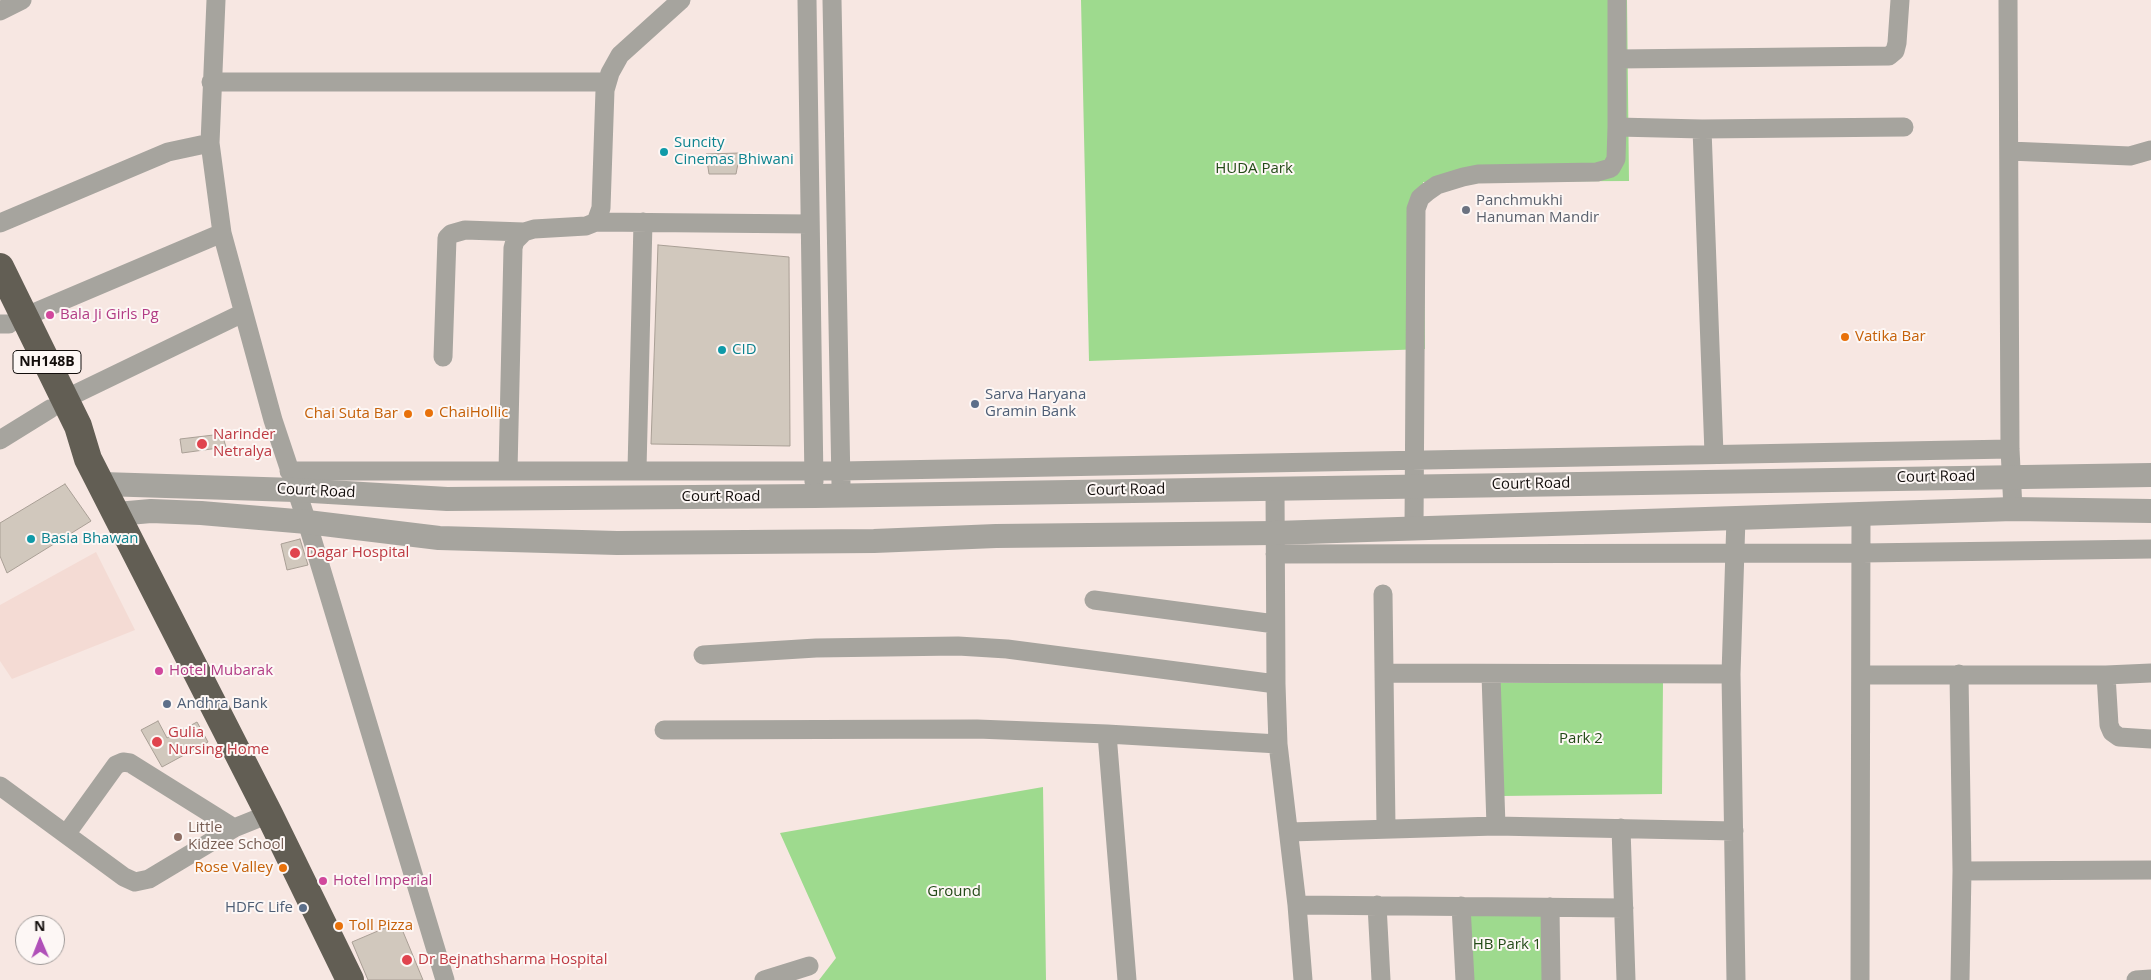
<!DOCTYPE html>
<html>
<head>
<meta charset="utf-8">
<style>
	body { margin:0 }
	#map { position:relative; width:2151px; height:980px; overflow:hidden; background:#f7e7e2; font-family:"Open Sans",sans-serif }
	canvas { display:block }
	.north { position:absolute; left:15px; top:915px; width:50px; height:50px; box-sizing:border-box; background:#fdf7f5; border:1px solid #9f9a98; border-radius:50%; rotate:359deg; font-size:14px; font-weight:700; line-height:20px; text-align:center; color:#130e0c }
	.north::after { content:''; display:block; margin:auto; width:18px; height:22px; background:#b050b8; clip-path:polygon(50% 0,100% 100%,50% 72%,0 100%) }
</style>
</head>
<body>
<div id="map">
<canvas width="2151" height="980"></canvas>
<div class="north">N</div>
</div>
<script>
const context = document.querySelector('canvas').getContext('2d');
context.lineJoin = 'round';
function fill(path, color) { context.fillStyle = color; context.fill(path, 'evenodd'); }
const shape = rows => new Path2D(rows.map(r => 'M' + r).join(''));
function trace(path, color, width, dash) { context.strokeStyle = color; context.lineWidth = width; context.lineCap = dash ? 'butt' : 'round'; context.setLineDash(dash || []); context.stroke(path); }
function write(font, color, halo, rows, align = 'center') {
  context.font = font + ' "Open Sans",sans-serif'; context.lineWidth = 4; context.setLineDash([]); context.textBaseline = 'middle'; context.strokeStyle = halo; context.fillStyle = color; for (const [text, x, y, turn = 0] of rows) {
    context.save(); context.translate(x, y); context.rotate((+turn || 0) * Math.PI / 180); context.textAlign = isNaN(turn) ? turn : align; if (halo) context.strokeText(text, 0, 0); context.fillText(text, 0, 0); context.restore();
  }
}
fill(shape([
	[96,552,135,630,12,679,0,661,0,605]
]), '#f4dbd4');
fill(shape([
	[1081,0,1627,0,1629,181,1423,182,1425,349,1089,361],
	[1663,681,1662,794,1502,796,1498,683],
	[1043,787,1046,980,819,980,836,958,780,833],
	[1465,909,1547,910,1547,980,1468,980]
]), '#9eda8e');
const building = shape([
	[740,153,736,174,709,174,706,154,740,153],
	[658,245,789,257,790,446,651,444,658,245],
	[222,434,226,447,182,453,180,439,222,434],
	[65,484,91,521,7,573,0,556,0,523,65,484],
	[300,539,308,565,287,570,281,544,300,539],
	[158,721,167,738,197,722,208,742,162,767,141,730,158,721],
	[399,922,423,980,368,980,352,942,399,922]
]);
fill(building, '#d1c8bd');
trace(building, '#a99f95', 1);
trace(shape([
	[216,0,210,143,222,233,273,420,307,522,445,980],
	[807,0,814,482],
	[832,0,841,484],
	[2008,0,2010,449,2013,509],
	[0,11,22,0],
	[1618,59,1889,56,1895,51,1897,43,1900,0],
	[211,82,607,82],
	[1617,127,1702,129,1904,127],
	[1702,129,1714,454],
	[2009,151,2130,156,2151,150],
	[596,222,809,224],
	[0,223,168,152,210,143],
	[24,317,222,233],
	[0,324,9,324],
	[443,357,447,238,451,234,465,230,524,232],
	[65,399,243,313],
	[0,440,50,409],
	[637,469,643,222],
	[289,471,841,471,2010,449],
	[508,471,513,248,515,241,524,232,534,229,586,226,596,222,601,208,605,90,610,73,620,55,681,0],
	[1275,488,1276,684,1278,744,1297,905,1303,980],
	[1736,518,1731,674,1736,980],
	[1414,528,1416,209,1420,198,1427,192,1437,185,1463,177,1478,174,1597,172,1611,168,1616,159,1617,127,1617,0],
	[1275,554,1862,553,2151,549],
	[1383,594,1386,828],
	[1094,600,1275,624],
	[703,655,816,648,958,646,1007,649,1276,684],
	[1385,673,1731,674],
	[1959,674,1962,871,1960,980],
	[1491,675,1496,826],
	[1861,675,2106,675,2151,673],
	[2106,675,2109,725,2112,732,2119,737,2151,739],
	[664,730,977,729,1107,734,1278,744],
	[1107,734,1127,980],
	[0,786,124,877,135,882,149,879,234,828,269,814],
	[1621,828,1626,980],
	[1289,832,1496,826,1734,831],
	[67,833,116,765,123,762,130,763,234,828],
	[1962,871,2151,870],
	[1297,905,1624,908],
	[1377,905,1381,980],
	[1461,906,1465,980],
	[1550,907,1551,980],
	[764,980,809,966],
	[1860,980,1861,514],
	[2136,980,2151,979]
]), '#a6a49e', 19);
trace(shape([
	[102,484,295,490,447,499,815,496,2151,475],
	[117,514,151,511,201,513,307,522,439,538,617,543,874,541,996,536,1275,533,2013,509,2151,511]
]), '#a6a49e', 24);
trace(shape([
	[0,267,78,426,88,459,269,814,350,980]
]), '#625e54', 28);
for (const [x, y, r, color] of [
	[664,152,5,"#0f9aa8"],
	[1466,210,5,"#6b7280"],
	[50,315,5,"#d1479c"],
	[1845,337,5,"#e8710a"],
	[722,350,5,"#0f9aa8"],
	[975,404,5,"#5c6f8a"],
	[429,413,5,"#e8710a"],
	[408,414,5,"#e8710a"],
	[202,444,6,"#e0444e"],
	[31,539,5,"#0f9aa8"],
	[295,553,6,"#e0444e"],
	[159,671,5,"#d1479c"],
	[167,704,5,"#5c6f8a"],
	[157,742,6,"#e0444e"],
	[178,837,5,"#8d6e63"],
	[283,868,5,"#e8710a"],
	[323,881,5,"#d1479c"],
	[303,908,5,"#5c6f8a"],
	[339,926,5,"#e8710a"],
	[407,960,6,"#e0444e"]
]) { const dot = new Path2D(); dot.arc(x, y, r, 0, 2 * Math.PI); context.fillStyle = color; context.fill(dot); trace(dot, '#fdf7f5', 2); }
for (const [x, y, w] of [
	[47,362,68]
]) { const box = new Path2D(); box.roundRect(x - w / 2, y - 11.5, w, 23, 4); context.fillStyle = '#fdf7f5'; context.fill(box); trace(box, '#130e0c', 1); }
write('bold 14px', '#130e0c', null, [
	["NH148B",47,362]
]);
write('15px', '#0d838f', '#fdf7f5', [
	["Suncity",674,143],
	["Cinemas Bhiwani",674,160],
	["CID",732,350],
	["Basia Bhawan",41,539]
], 'left');
write('15px', '#234a17', '#fdf7f5', [
	["HUDA Park",1254,169],
	["Park 2",1581,739],
	["Ground",954,892],
	["HB Park 1",1507,945]
]);
write('15px', '#5b616d', '#fdf7f5', [
	["Panchmukhi",1476,201],
	["Hanuman Mandir",1476,218]
], 'left');
write('15px', '#b23c85', '#fdf7f5', [
	["Bala Ji Girls Pg",60,315],
	["Hotel Mubarak",169,671],
	["Hotel Imperial",333,881]
], 'left');
write('15px', '#c56008', '#fdf7f5', [
	["Vatika Bar",1855,337],
	["ChaiHollic",439,413],
	["Chai Suta Bar",398,414,"right"],
	["Rose Valley",273,868,"right"],
	["Toll Pizza",349,926]
], 'left');
write('15px', '#4e5e75', '#fdf7f5', [
	["Sarva Haryana",985,395],
	["Gramin Bank",985,412],
	["Andhra Bank",177,704],
	["HDFC Life",293,908,"right"]
], 'left');
write('15px', '#be3a42', '#fdf7f5', [
	["Narinder",213,435],
	["Netralya",213,452],
	["Dagar Hospital",306,553],
	["Gulia",168,733],
	["Nursing Home",168,750],
	["Dr Bejnathsharma Hospital",418,960]
], 'left');
write('15px', '#130e0c', '#fdf7f5', [
	["Court Road",1936,477,-1],
	["Court Road",1531,484,-1],
	["Court Road",1126,490,-1],
	["Court Road",316,491,3],
	["Court Road",721,497]
]);
write('15px', '#785e54', '#fdf7f5', [
	["Little",188,828],
	["Kidzee School",188,845]
], 'left');
</script>
</body>
</html>
